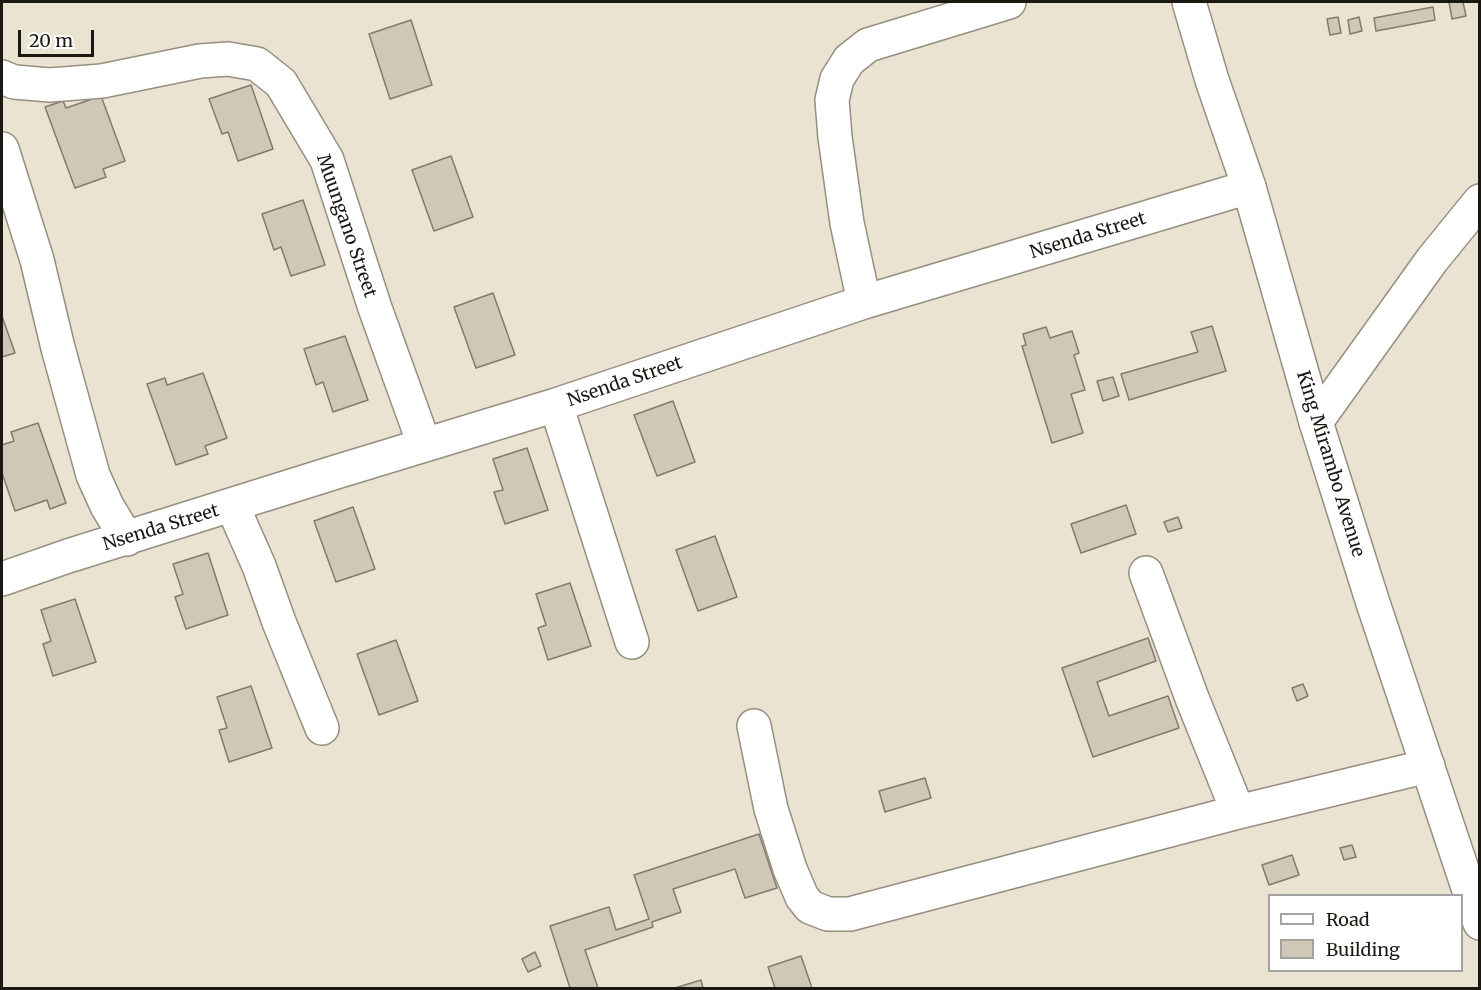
<!DOCTYPE html>
<html>
<head>
<meta charset="utf-8">
<style>
	body { margin:0 }
	#map { position:relative; width:1481px; height:990px; overflow:hidden; background:#ebe3d2; font-family:Merriweather,serif }
	canvas { display:block }
	.frame { position:absolute; inset:0; border:3px solid #1b1812; pointer-events:none }
	.legend { position:absolute; left:1268px; top:894px; width:195px; height:78px; box-sizing:border-box; background:#fff; border:2px solid #a4a3a0; margin:0; padding:8px 10px; list-style:none; font-size:18px; color:#1b1812 }
	.legend li { display:flex; align-items:center; gap:12px; height:30px }
	.legend b { width:30px; border:2px solid #a4a3a0 }
	.scale { position:absolute; left:18px; top:30px; width:76px; height:27px; box-sizing:border-box; border:3px solid #1b1812; border-top:0; padding-left:8px; font-size:18px; line-height:21px; white-space:nowrap; color:#1b1812; -webkit-text-stroke:4px #fff; paint-order:stroke }
</style>
</head>
<body>
<div id="map">
<canvas width="1481" height="990"></canvas>
<div class="frame"></div>
<ul class="legend">
<li><b style="height:8px;background:#fff"></b>Road</li>
<li><b style="height:16px;background:#d0c8b7"></b>Building</li>
</ul>
<div class="scale">20 m</div>
</div>
<script>
const context = document.querySelector('canvas').getContext('2d');
context.lineJoin = 'round';
function fill(path, color) { context.fillStyle = color; context.fill(path, 'evenodd'); }
const shape = rows => new Path2D(rows.map(r => 'M' + r).join(''));
function trace(path, color, width, dash) { context.strokeStyle = color; context.lineWidth = width; context.lineCap = dash ? 'butt' : 'round'; context.setLineDash(dash || []); context.stroke(path); }
function write(font, color, halo, rows, align = 'center') {
  context.font = font + ' Merriweather,serif'; context.lineWidth = 4.5; context.setLineDash([]); context.textBaseline = 'middle'; context.strokeStyle = halo; context.fillStyle = color; for (const [text, x, y, turn = 0] of rows) {
    context.save(); context.translate(x, y); context.rotate((+turn || 0) * Math.PI / 180); context.textAlign = isNaN(turn) ? turn : align; if (halo) context.strokeText(text, 0, 0); context.fillText(text, 0, 0); context.restore();
  }
}
const building = shape([
	[1449,2,1463,2,1466,16,1452,19,1449,2],
	[1433,7,1435,20,1376,31,1374,18,1433,7],
	[1338,17,1341,33,1330,35,1327,19,1338,17],
	[1359,17,1362,31,1350,34,1348,20,1359,17],
	[411,20,432,85,390,99,369,34,411,20],
	[251,85,273,149,238,161,228,132,222,134,209,99,251,85],
	[101,96,125,161,103,169,106,177,75,188,45,107,63,101,66,108,101,96],
	[451,156,473,217,434,231,412,170,451,156],
	[303,200,325,265,291,276,281,247,274,250,262,214,303,200],
	[493,293,515,355,476,368,454,307,493,293],
	[2,316,15,353,2,357,2,316],
	[1212,326,1226,371,1129,400,1121,374,1198,352,1191,332,1212,326],
	[1046,327,1050,338,1072,331,1079,353,1074,355,1085,390,1071,394,1083,433,1052,443,1022,346,1026,345,1023,334,1046,327],
	[345,336,368,400,333,412,323,382,316,385,304,349,345,336],
	[203,373,227,438,205,446,208,454,176,465,147,384,165,378,167,385,203,373],
	[1113,377,1119,396,1103,401,1097,381,1113,377],
	[673,401,695,462,657,476,634,415,673,401],
	[38,423,66,503,50,509,47,500,15,511,2,473,2,445,14,441,11,432,38,423],
	[527,448,548,510,505,524,494,492,503,490,493,459,527,448],
	[1126,505,1136,534,1081,553,1071,524,1126,505],
	[353,507,375,569,336,582,314,521,353,507],
	[1178,517,1182,528,1168,532,1164,522,1178,517],
	[715,536,737,597,698,611,676,550,715,536],
	[208,553,228,615,186,629,175,597,183,594,173,564,208,553],
	[570,583,591,646,548,660,538,628,546,625,536,594,570,583],
	[75,599,96,662,53,676,43,644,51,641,41,610,75,599],
	[1148,638,1156,661,1097,682,1109,716,1168,696,1179,728,1093,757,1062,668,1148,638],
	[396,640,418,701,379,715,357,654,396,640],
	[1303,684,1308,696,1297,701,1292,688,1303,684],
	[251,686,272,748,229,762,219,730,227,728,217,697,251,686],
	[925,778,931,798,885,812,879,791,925,778],
	[759,834,777,888,745,898,735,869,673,889,681,912,652,922,653,927,585,950,598,988,570,988,550,926,609,907,616,930,649,919,634,875,759,834],
	[1352,845,1356,857,1344,860,1340,848,1352,845],
	[1292,855,1299,875,1269,885,1262,865,1292,855],
	[535,952,541,966,528,972,522,959,535,952],
	[801,956,812,988,775,988,768,967,801,956],
	[701,980,703,988,675,988,701,980]
]);
fill(building, '#d0c8b7');
trace(building, '#827b6c', 1.5);
const minor = shape([
	[2,77,14,82,50,85,102,81,200,61,228,59,257,64,281,83,327,160,375,308,424,444],
	[2,149,37,260,58,348,93,475,107,506,127,539],
	[864,302,847,223,835,137,832,100,837,79,849,60,868,45,1009,2],
	[556,405,632,642],
	[1316,422,1432,260,1480,201],
	[232,505,259,566,279,622,322,728],
	[1146,573,1192,698,1238,812],
	[2,579,68,556,336,472,556,405,864,302,1249,187],
	[754,726,771,809,790,869,802,897,810,907,828,914,850,914,1238,812,1428,766]
]);
const major = shape([
	[1189,2,1212,80,1249,187,1316,422,1372,600,1480,923]
]);
trace(minor, '#968f7f', 36);
trace(major, '#968f7f', 36);
trace(minor, '#fff', 33);
trace(major, '#fff', 33);
write('18px', '#1b1812', '#fff', [
	["Muungano Street",346,226,71],
	["Nsenda Street",1088,236,-17],
	["Nsenda Street",625,382,-19],
	["King Mirambo Avenue",1330,464,73],
	["Nsenda Street",161,528,-17]
]);
</script>
</body>
</html>
